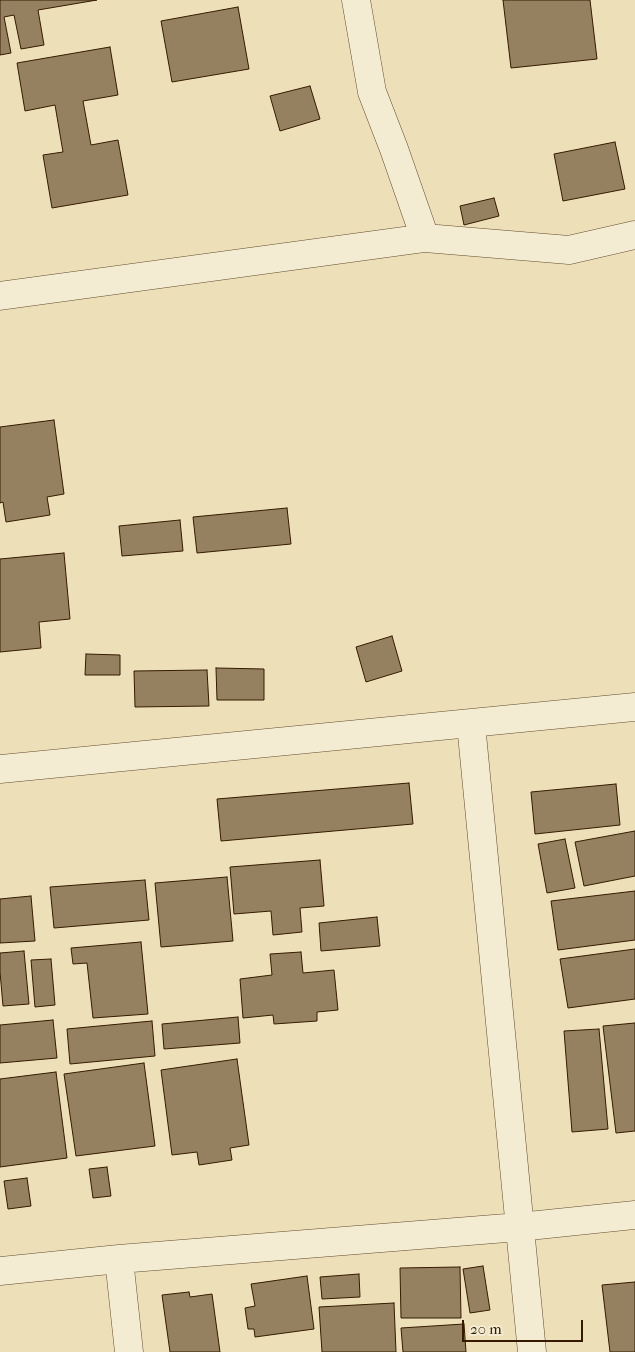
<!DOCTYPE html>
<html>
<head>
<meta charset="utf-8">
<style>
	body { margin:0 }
	#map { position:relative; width:635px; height:1352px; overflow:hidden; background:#ede0b9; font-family:"IM FELL French Canon",serif }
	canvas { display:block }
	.scale { position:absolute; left:462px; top:1320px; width:121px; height:22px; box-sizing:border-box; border:2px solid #351a00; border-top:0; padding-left:6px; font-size:15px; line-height:18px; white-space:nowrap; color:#351a00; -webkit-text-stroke:4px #f3ebd2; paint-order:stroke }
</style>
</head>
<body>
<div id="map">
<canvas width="635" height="1352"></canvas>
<div class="scale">20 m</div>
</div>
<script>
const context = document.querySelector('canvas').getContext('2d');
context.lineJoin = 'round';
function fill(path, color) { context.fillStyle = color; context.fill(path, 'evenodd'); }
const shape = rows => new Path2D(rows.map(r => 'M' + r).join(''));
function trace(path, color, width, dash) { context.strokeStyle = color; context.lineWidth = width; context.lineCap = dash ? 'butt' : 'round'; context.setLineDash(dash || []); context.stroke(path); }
const building = shape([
	[0,0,97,0,38,10,44,45,21,49,14,15,4,17,11,53,0,55,0,0],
	[503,0,590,0,597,59,511,68,503,0],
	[238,7,249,69,172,82,161,21,238,7],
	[110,47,118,95,83,101,91,145,118,140,128,195,52,208,43,155,63,152,55,105,25,111,17,63,110,47],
	[310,86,320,119,280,131,270,96,310,86],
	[615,142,625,189,563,201,554,154,615,142],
	[494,198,499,216,464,225,460,206,494,198],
	[54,420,64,494,47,497,50,515,6,522,3,502,0,503,0,427,54,420],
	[287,508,291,544,197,553,193,517,287,508],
	[180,520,183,551,122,556,119,526,180,520],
	[64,553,70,619,39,622,41,648,0,652,0,559,64,553],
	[392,636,402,671,366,682,356,647,392,636],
	[86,654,120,655,120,675,85,675,86,654],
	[216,668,264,669,264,700,217,700,216,668],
	[207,670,209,706,135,707,134,671,207,670],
	[409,783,413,824,221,841,217,799,409,783],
	[616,784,620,825,535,834,531,792,616,784],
	[635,831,635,876,584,886,575,842,635,831],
	[565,839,575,888,547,893,538,844,565,839],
	[320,860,324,906,300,908,302,932,273,935,271,911,234,914,230,867,320,860],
	[227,877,233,941,161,947,155,883,227,877],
	[145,880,149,920,54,928,50,887,145,880],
	[635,891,635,940,558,950,551,901,635,891],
	[31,896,35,941,0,943,0,899,31,896],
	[377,917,380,946,321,951,319,923,377,917],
	[141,942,148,1014,93,1018,87,963,73,964,71,948,141,942],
	[635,949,635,999,568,1008,560,959,635,949],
	[24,951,29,1004,3,1006,0,972,0,953,24,951],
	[301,952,303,973,334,970,338,1010,317,1012,317,1021,274,1024,273,1015,243,1018,240,979,272,975,270,954,301,952],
	[51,959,55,1005,35,1007,31,960,51,959],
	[238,1017,240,1043,164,1049,162,1024,238,1017],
	[53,1020,57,1058,0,1063,0,1025,53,1020],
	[152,1021,155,1056,70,1064,67,1029,152,1021],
	[635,1023,635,1131,616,1133,603,1026,635,1023],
	[599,1029,608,1129,572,1132,564,1031,599,1029],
	[237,1059,249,1145,230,1148,232,1160,199,1165,197,1152,172,1155,161,1070,237,1059],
	[144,1063,155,1146,76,1156,64,1074,144,1063],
	[56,1072,67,1158,0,1167,0,1079,56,1072],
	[107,1167,111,1196,93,1198,89,1169,107,1167],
	[27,1178,31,1206,8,1209,4,1181,27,1178],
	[483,1266,490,1310,470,1313,463,1269,483,1266],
	[460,1267,461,1318,401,1318,400,1268,460,1267],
	[359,1274,360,1297,322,1299,320,1277,359,1274],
	[307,1276,314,1329,255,1337,254,1329,248,1329,245,1308,255,1306,251,1284,307,1276],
	[635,1282,635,1352,610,1352,602,1285,635,1282],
	[189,1292,190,1297,212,1294,220,1352,170,1352,162,1295,189,1292],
	[394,1303,396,1352,322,1352,319,1307,394,1303],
	[464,1324,466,1352,403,1352,401,1328,464,1324]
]);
fill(building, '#958160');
trace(building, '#351a00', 1);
const minor = shape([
	[356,0,372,92,394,149,425,238],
	[0,296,425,238,569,250,635,235],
	[471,724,532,1352],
	[119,1259,129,1352],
	[0,1271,119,1259,519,1227,635,1215]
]);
const tertiary = shape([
	[0,769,635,707]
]);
trace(minor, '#634c2e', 29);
trace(tertiary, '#634c2e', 29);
trace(minor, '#f3ebd2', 28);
trace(tertiary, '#f3ebd2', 28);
</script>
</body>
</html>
